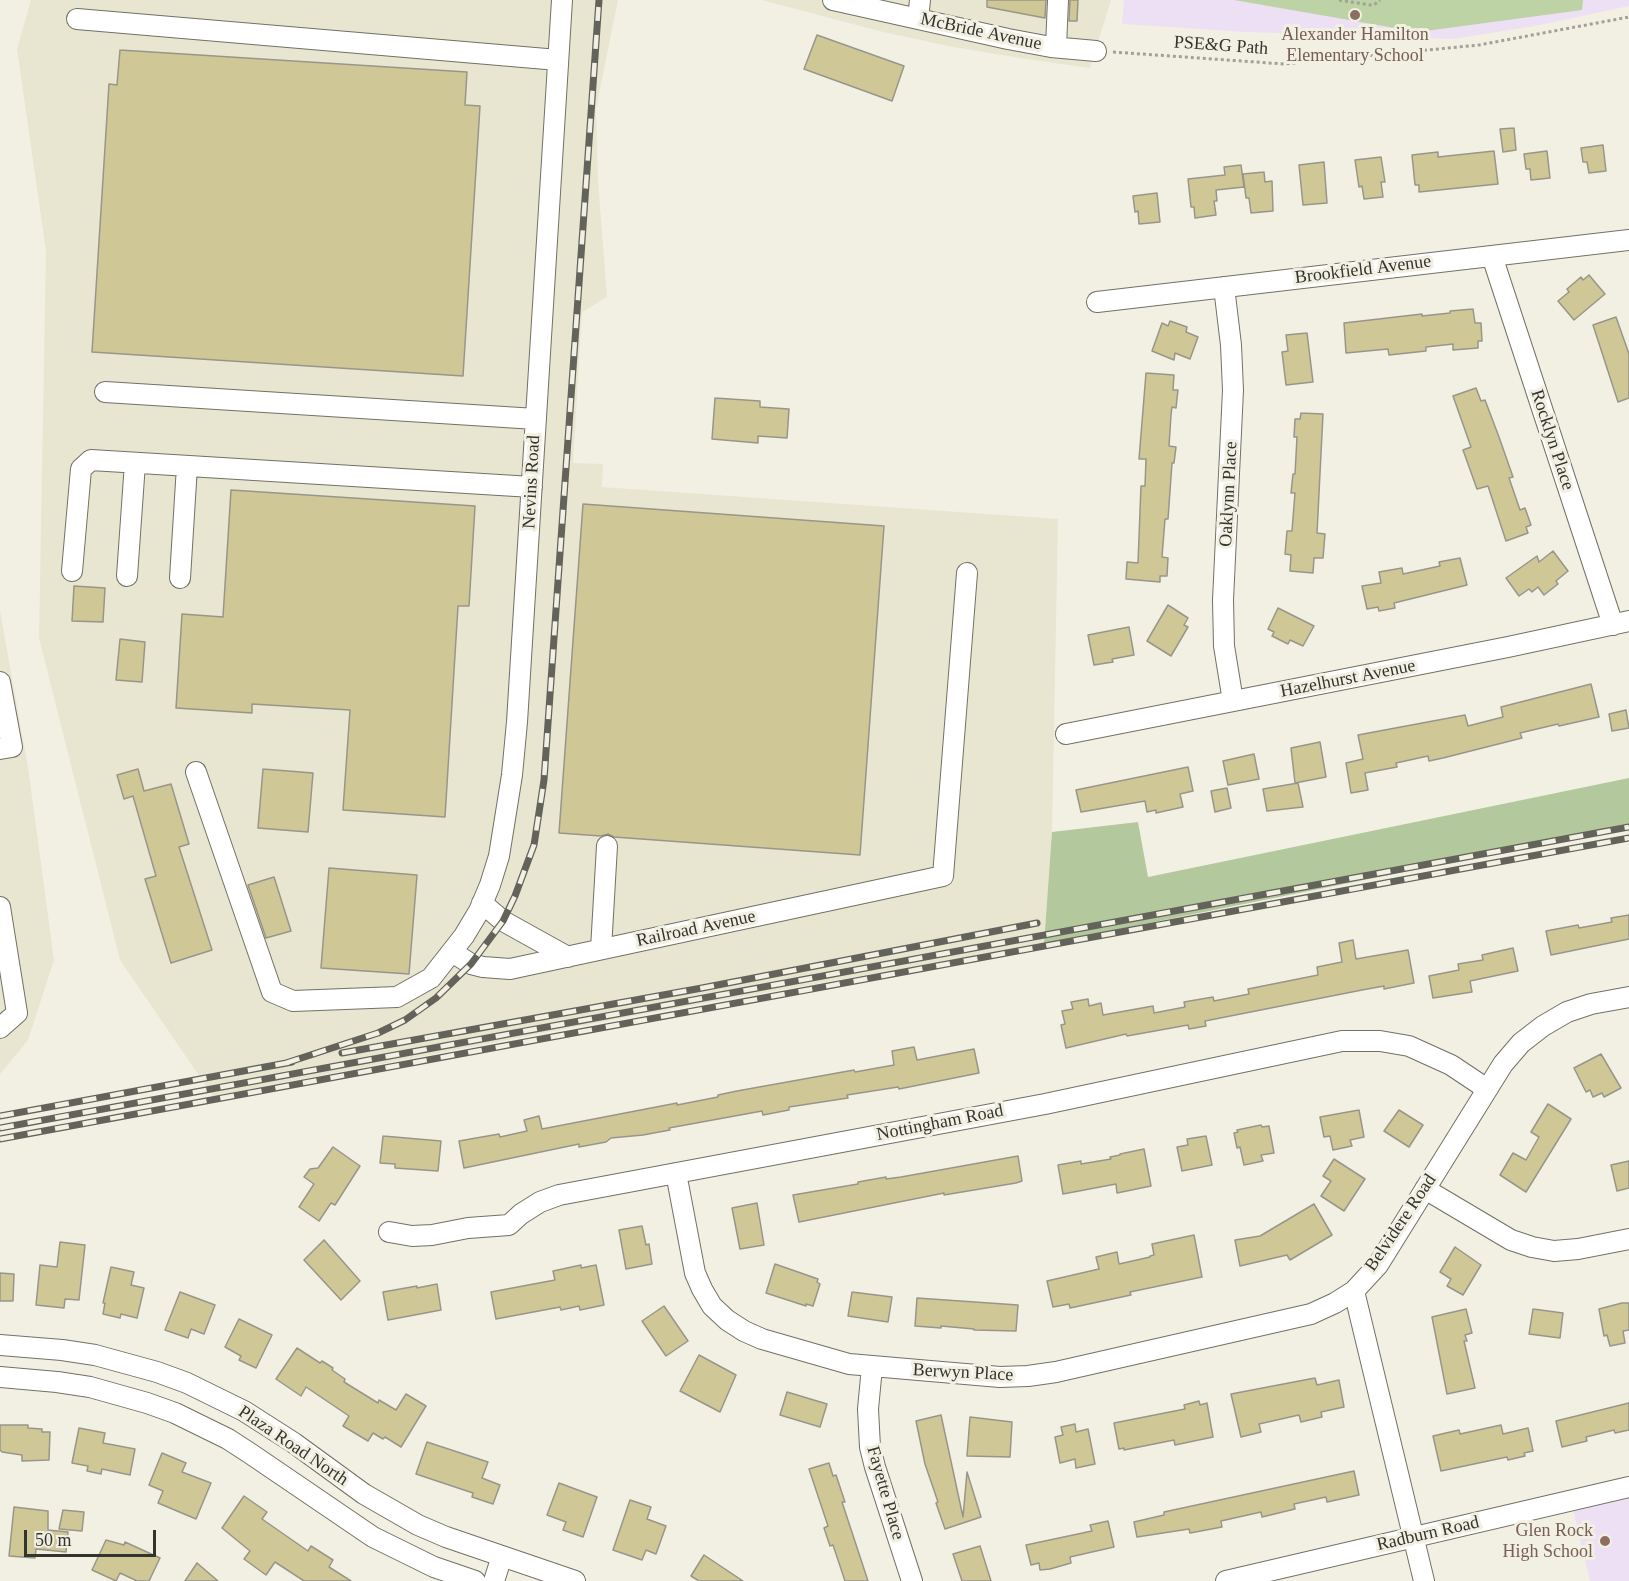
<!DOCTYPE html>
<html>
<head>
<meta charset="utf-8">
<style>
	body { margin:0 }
	#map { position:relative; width:1629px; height:1581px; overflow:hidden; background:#f2f0e3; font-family:"Times New Roman",serif }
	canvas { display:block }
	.scale { position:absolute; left:24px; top:1530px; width:132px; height:27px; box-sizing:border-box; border:3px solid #34342e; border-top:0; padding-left:8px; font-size:18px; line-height:21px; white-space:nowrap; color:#34342e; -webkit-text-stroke:4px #f2f0e3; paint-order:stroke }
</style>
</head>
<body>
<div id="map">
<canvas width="1629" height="1581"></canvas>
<div class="scale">50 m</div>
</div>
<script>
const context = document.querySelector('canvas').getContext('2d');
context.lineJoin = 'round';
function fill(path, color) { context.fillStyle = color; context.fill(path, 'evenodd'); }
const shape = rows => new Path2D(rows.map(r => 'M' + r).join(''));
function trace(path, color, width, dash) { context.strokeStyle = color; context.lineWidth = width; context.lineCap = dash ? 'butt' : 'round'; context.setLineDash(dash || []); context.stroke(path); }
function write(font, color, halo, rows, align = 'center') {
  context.font = font + ' "Times New Roman",serif'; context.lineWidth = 6; context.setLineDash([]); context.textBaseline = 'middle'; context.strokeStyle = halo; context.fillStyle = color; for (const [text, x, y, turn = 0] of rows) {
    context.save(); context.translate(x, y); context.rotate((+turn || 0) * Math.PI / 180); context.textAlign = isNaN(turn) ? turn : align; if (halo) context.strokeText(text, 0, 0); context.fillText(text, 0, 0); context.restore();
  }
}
fill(shape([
	[31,0,618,0,596,109,598,181,607,297,582,312,573,463,603,464,602,487,1058,519,1052,832,1044,944,654,1012,213,1096,120,960,39,638,46,251,17,49],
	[762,0,1111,0,1090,68,1020,58,948,46,879,31],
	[0,611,28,767,54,960,28,1040,0,1074]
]), '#e8e5d0');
fill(shape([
	[1124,0,1629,0,1629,6,1535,26,1453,39,1246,32,1122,24],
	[1629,1487,1629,1581,1590,1581,1571,1501]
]), '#ede0f4');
fill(shape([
	[1234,0,1583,0,1582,10,1418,32]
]), '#bdd2a5');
fill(shape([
	[1629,778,1629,827,1044,944,1052,832,1138,822,1148,877]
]), '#b3c89c');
const building = shape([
	[987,0,1046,0,1045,18,987,7,987,0],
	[1070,0,1078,0,1077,21,1069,21,1070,0],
	[817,35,904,66,892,101,804,69,817,35],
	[120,50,467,72,465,105,480,106,463,376,92,352,109,84,117,85,120,50],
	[1514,128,1516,150,1503,152,1500,129,1514,128],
	[1603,145,1606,171,1589,173,1587,162,1583,162,1581,148,1603,145],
	[1494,151,1498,184,1419,192,1419,185,1415,185,1412,155,1438,152,1438,157,1494,151],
	[1547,151,1550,178,1531,180,1530,169,1526,169,1524,154,1547,151],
	[1381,157,1385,182,1381,182,1383,197,1364,199,1362,186,1359,187,1355,160,1381,157],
	[1324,162,1327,203,1303,205,1299,165,1324,162],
	[1241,165,1244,187,1216,190,1217,201,1214,201,1216,215,1195,218,1194,207,1191,207,1188,179,1225,175,1224,167,1241,165],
	[1264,172,1265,182,1272,181,1273,211,1251,213,1249,198,1246,198,1243,174,1264,172],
	[1157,193,1160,222,1139,224,1138,211,1135,212,1133,196,1157,193],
	[1589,275,1605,294,1574,320,1558,301,1569,292,1567,289,1581,277,1583,280,1589,275],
	[1473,309,1475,323,1481,323,1482,341,1478,341,1478,348,1453,350,1453,344,1426,347,1426,351,1389,355,1388,349,1346,353,1344,323,1422,314,1422,316,1450,313,1450,311,1473,309],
	[1616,317,1629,354,1629,398,1618,402,1593,325,1616,317],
	[1170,321,1187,327,1186,332,1198,337,1190,359,1175,353,1174,360,1152,351,1162,323,1168,326,1170,321],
	[1307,333,1313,382,1286,385,1282,352,1288,351,1286,335,1307,333],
	[1146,373,1174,375,1173,390,1178,390,1176,408,1172,407,1171,415,1169,446,1176,447,1174,463,1172,463,1168,519,1165,519,1162,557,1168,558,1167,576,1160,576,1160,582,1126,579,1127,562,1138,563,1141,486,1145,486,1146,459,1139,459,1146,373],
	[1476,388,1481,401,1485,400,1499,437,1513,477,1509,478,1520,510,1525,508,1531,525,1526,527,1528,533,1506,541,1488,486,1477,489,1463,450,1471,447,1453,396,1476,388],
	[715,398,760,401,760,407,789,409,787,438,758,436,758,443,712,439,715,398],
	[1301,413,1323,414,1317,533,1325,534,1323,558,1314,558,1313,573,1290,571,1291,555,1285,554,1287,531,1292,531,1295,493,1291,493,1293,474,1295,474,1297,437,1294,437,1295,419,1300,419,1301,413],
	[231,490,475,506,469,606,458,606,445,817,343,810,350,710,252,704,252,713,176,708,182,614,223,617,231,490],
	[583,504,884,526,860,855,614,837,608,834,601,836,559,833,583,504],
	[1553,551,1568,571,1556,581,1558,584,1544,595,1538,587,1532,592,1529,589,1519,596,1506,578,1537,556,1539,562,1553,551],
	[1460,558,1467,585,1394,603,1395,608,1379,611,1378,607,1367,609,1362,586,1381,583,1379,572,1402,568,1403,574,1440,566,1439,562,1460,558],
	[74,586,105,588,103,622,72,621,74,586],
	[1168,605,1188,618,1184,625,1188,627,1171,656,1147,641,1168,605],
	[1278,608,1314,626,1303,646,1290,640,1288,644,1272,636,1274,632,1268,629,1278,608],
	[1129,627,1134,655,1112,659,1113,662,1094,665,1088,635,1129,627],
	[120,639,145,642,142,682,116,680,120,639],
	[1591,684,1599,717,1559,726,1558,724,1520,733,1522,738,1443,758,1429,761,1428,756,1396,763,1397,767,1365,773,1368,790,1351,793,1346,763,1363,759,1358,735,1465,715,1468,726,1503,717,1501,707,1591,684],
	[1626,710,1629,728,1612,731,1609,714,1626,710],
	[1320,742,1326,777,1295,783,1291,748,1320,742],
	[1254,754,1259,779,1228,785,1223,761,1254,754],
	[1188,767,1193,791,1180,794,1183,807,1156,813,1156,810,1147,812,1145,801,1081,812,1076,790,1188,767],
	[138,769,144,791,171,784,189,844,179,847,212,950,171,963,145,879,156,876,133,796,124,799,117,775,138,769],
	[263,769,313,773,308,832,258,828,263,769],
	[1298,783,1303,807,1267,811,1263,789,1298,783],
	[1227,788,1231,808,1215,812,1211,791,1227,788],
	[329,868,417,875,409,974,321,968,329,868],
	[274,877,291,931,266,938,248,885,274,877],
	[1629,915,1629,939,1551,955,1546,931,1578,925,1579,928,1612,922,1611,918,1629,915],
	[1353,940,1356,959,1408,950,1414,983,1384,989,1384,986,1362,990,1205,1021,1206,1026,1189,1029,1188,1025,1127,1036,1126,1034,1066,1048,1061,1025,1065,1024,1062,1011,1073,1009,1071,1002,1088,999,1089,1006,1101,1003,1103,1015,1153,1006,1154,1013,1185,1007,1184,1002,1213,997,1214,1001,1249,994,1248,989,1318,975,1317,967,1342,962,1339,943,1353,940],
	[1513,948,1518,971,1470,981,1472,992,1433,998,1429,976,1459,970,1458,964,1483,960,1482,955,1513,948],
	[914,1047,917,1060,974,1049,979,1073,899,1089,898,1087,847,1095,848,1098,789,1107,789,1110,763,1115,762,1111,669,1128,670,1130,643,1135,611,1138,606,1142,579,1147,579,1144,464,1168,459,1141,499,1134,500,1137,527,1131,524,1120,539,1116,542,1129,677,1103,677,1105,718,1097,718,1095,737,1091,854,1070,855,1072,894,1065,892,1051,914,1047],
	[1601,1054,1621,1088,1604,1097,1602,1093,1593,1097,1590,1090,1586,1092,1574,1068,1601,1054],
	[1548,1104,1571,1119,1526,1192,1500,1175,1513,1153,1526,1160,1539,1137,1531,1132,1548,1104],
	[1359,1110,1364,1137,1350,1140,1352,1146,1333,1150,1330,1136,1324,1137,1320,1117,1359,1110],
	[1399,1110,1423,1125,1409,1147,1384,1131,1399,1110],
	[1261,1125,1262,1127,1269,1126,1274,1153,1261,1155,1263,1161,1244,1165,1240,1147,1237,1148,1234,1133,1238,1132,1237,1130,1261,1125],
	[383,1136,441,1141,438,1171,395,1168,395,1164,380,1163,383,1136],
	[1206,1136,1212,1165,1182,1171,1177,1147,1188,1145,1187,1139,1206,1136],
	[333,1147,360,1166,335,1205,331,1203,319,1221,299,1207,314,1184,304,1177,310,1169,318,1168,333,1147],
	[1144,1149,1151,1186,1117,1193,1116,1184,1063,1194,1058,1165,1081,1161,1081,1164,1111,1159,1110,1157,1120,1155,1120,1154,1144,1149],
	[1018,1156,1022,1181,1016,1183,944,1195,944,1193,799,1222,793,1195,858,1184,858,1182,886,1177,886,1179,901,1177,1018,1156],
	[1334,1159,1365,1179,1344,1211,1321,1196,1331,1181,1323,1176,1334,1159],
	[1629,1161,1629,1188,1617,1191,1611,1165,1629,1161],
	[757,1203,764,1245,740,1249,732,1208,757,1203],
	[1314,1204,1332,1235,1290,1260,1287,1255,1240,1266,1235,1240,1260,1236,1314,1204],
	[642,1226,646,1245,649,1244,652,1264,626,1269,619,1230,642,1226],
	[1194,1235,1202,1277,1130,1292,1131,1295,1070,1308,1069,1304,1053,1307,1047,1281,1099,1269,1096,1257,1117,1252,1119,1264,1150,1257,1150,1256,1154,1255,1152,1244,1194,1235],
	[324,1240,360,1281,341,1300,304,1260,324,1240],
	[60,1242,85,1245,79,1300,65,1299,64,1308,36,1305,40,1265,57,1267,60,1242],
	[1455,1247,1481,1265,1463,1295,1447,1286,1451,1279,1440,1272,1455,1247],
	[775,1264,818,1279,817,1282,820,1284,813,1306,806,1304,806,1306,766,1293,775,1264],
	[581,1265,581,1268,596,1265,604,1305,580,1310,579,1306,561,1310,560,1307,496,1319,491,1292,555,1280,553,1271,581,1265],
	[111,1267,134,1272,131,1285,144,1288,137,1318,121,1314,120,1318,103,1314,105,1303,103,1303,111,1267],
	[0,1273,14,1274,13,1301,0,1301,0,1273],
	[437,1284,441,1310,388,1320,383,1292,417,1286,417,1288,437,1284],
	[180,1292,215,1305,204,1334,191,1329,188,1338,165,1330,180,1292],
	[852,1292,892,1297,888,1322,848,1316,852,1292],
	[917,1298,1018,1305,1016,1331,974,1330,974,1329,941,1326,941,1328,915,1326,917,1298],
	[1622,1303,1629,1303,1629,1330,1623,1331,1625,1343,1610,1346,1607,1335,1604,1336,1599,1309,1622,1303],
	[664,1306,688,1341,666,1356,642,1321,664,1306],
	[1466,1309,1472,1333,1465,1335,1467,1341,1464,1341,1475,1388,1447,1394,1432,1317,1466,1309],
	[1533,1309,1563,1313,1560,1338,1529,1334,1533,1309],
	[239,1319,272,1335,256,1368,239,1360,241,1356,225,1347,239,1319],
	[297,1348,320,1363,322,1361,333,1368,332,1370,345,1379,344,1382,378,1403,379,1400,396,1410,406,1394,426,1406,401,1447,385,1437,383,1439,373,1433,368,1441,343,1426,349,1416,306,1387,301,1396,276,1379,297,1348],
	[699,1355,736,1375,720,1412,680,1391,699,1355],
	[1315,1378,1317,1385,1339,1380,1344,1407,1321,1412,1322,1417,1301,1422,1299,1415,1259,1424,1261,1432,1241,1437,1231,1394,1315,1378],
	[787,1392,827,1404,820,1427,780,1415,787,1392],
	[1199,1401,1200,1405,1207,1403,1213,1437,1175,1445,1174,1440,1124,1450,1124,1448,1119,1449,1114,1423,1185,1409,1184,1405,1199,1401],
	[1629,1403,1629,1430,1615,1433,1614,1430,1586,1437,1587,1441,1562,1447,1556,1421,1629,1403],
	[941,1415,963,1517,967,1472,981,1517,945,1529,936,1503,938,1502,925,1464,916,1421,941,1415],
	[970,1417,1012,1422,1010,1457,967,1456,970,1417],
	[1075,1424,1076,1432,1088,1429,1095,1464,1076,1468,1075,1459,1060,1463,1055,1437,1063,1435,1061,1427,1075,1424],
	[0,1425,28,1425,28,1428,42,1429,42,1432,50,1432,49,1460,22,1461,22,1455,2,1452,0,1450,0,1425],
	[1501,1425,1503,1434,1528,1428,1533,1451,1524,1453,1525,1456,1508,1460,1507,1457,1441,1471,1433,1436,1459,1430,1460,1434,1501,1425],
	[79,1428,105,1433,103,1443,135,1449,130,1475,102,1469,101,1474,87,1471,88,1466,72,1463,79,1428],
	[427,1442,488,1462,482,1478,500,1485,493,1504,472,1497,473,1493,416,1474,427,1442],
	[162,1453,186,1463,182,1472,211,1483,196,1519,158,1503,163,1491,149,1485,162,1453],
	[829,1463,833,1476,836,1475,845,1502,842,1502,868,1581,845,1581,833,1545,830,1546,824,1528,828,1526,809,1469,829,1463],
	[1354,1471,1359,1495,1327,1502,1326,1497,1294,1504,1295,1509,1262,1517,1261,1512,1221,1521,1222,1527,1190,1533,1189,1529,1137,1537,1134,1522,1164,1515,1164,1512,1354,1471],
	[559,1483,597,1497,583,1537,563,1530,566,1522,547,1515,559,1483],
	[244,1496,267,1512,262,1519,308,1551,311,1546,333,1560,329,1567,351,1581,304,1581,275,1562,266,1575,244,1559,250,1551,222,1528,244,1496],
	[630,1500,651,1507,647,1519,666,1526,656,1554,646,1550,642,1560,613,1550,630,1500],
	[14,1507,48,1511,48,1530,68,1532,66,1552,36,1549,35,1558,9,1556,14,1507],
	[63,1510,84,1512,82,1531,59,1529,63,1510],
	[1108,1521,1114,1547,1070,1557,1071,1563,1050,1569,1040,1570,1039,1563,1031,1565,1026,1545,1092,1531,1090,1525,1108,1521],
	[106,1540,124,1545,125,1542,160,1558,149,1581,137,1581,120,1573,116,1581,92,1570,106,1540],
	[980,1546,991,1581,962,1581,953,1554,980,1546],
	[704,1555,743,1581,699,1581,691,1576,704,1555],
	[197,1563,218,1581,185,1581,197,1563]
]);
fill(building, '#d0c797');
trace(building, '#98968a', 1.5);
const minor = shape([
	[833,0,1008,39,1051,47,1096,51],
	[77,19,558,60],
	[918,19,920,0],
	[1056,47,1058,0],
	[1492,256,1613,625],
	[1224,287,1231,345,1233,390,1223,600,1224,646,1233,701],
	[1097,302,1629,240],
	[105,392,536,419],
	[72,571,81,469,91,460,532,487],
	[127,576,135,463],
	[180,578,187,466],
	[0,682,12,747,0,749],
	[1066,734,1508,647,1629,621],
	[196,772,272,992,293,1001,397,997,431,978,464,936,479,911,490,885,499,856,512,775,517,722,562,0],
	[482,903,503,921,568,957],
	[0,907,17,1013,0,1028],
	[601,949,607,846],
	[452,952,471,964,483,967,510,969,943,876,967,573],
	[676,1173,695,1273,702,1289,712,1306,727,1320,744,1331,762,1339,849,1364,1000,1377,1028,1376,1056,1372,1311,1314,1335,1303,1354,1291],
	[1425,1189,1511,1240,1532,1247,1554,1251,1578,1249,1629,1239],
	[389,1232,412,1236,432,1235,468,1228,509,1225,521,1214,540,1202,559,1195,1045,1104,1342,1041,1380,1041,1409,1046,1451,1065,1487,1089],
	[0,1345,62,1350,95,1355,157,1372,187,1383,244,1411,294,1443,364,1494,418,1525,446,1537,575,1581],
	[872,1367,868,1409,870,1447,875,1467,912,1581],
	[0,1377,57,1382,90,1387,147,1403,175,1413,228,1439,251,1454,373,1537,434,1567,475,1581],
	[494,1581,502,1556],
	[1226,1581,1629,1487],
	[1424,1581,1354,1291,1378,1265,1503,1064,1521,1043,1543,1026,1567,1012,1591,1004,1629,997]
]);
trace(minor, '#727165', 22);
trace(shape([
	[1339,0,1370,5,1374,5,1380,0],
	[1113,52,1284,64,1479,45,1629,17]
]), '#a2a197', 3, [3, 3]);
trace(minor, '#fff', 20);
const rail = shape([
	[342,1053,702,988,1037,923],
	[286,1063,378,1033,405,1020,436,998,471,964,503,921,515,896,534,845,544,780,599,0],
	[0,1116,292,1062],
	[0,1128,1629,827],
	[0,1139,1629,838]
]);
trace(rail, '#63635b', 7);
trace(rail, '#f2f0e3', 4.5, [14]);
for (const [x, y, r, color] of [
	[1355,15,6,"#8d6e63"],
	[1605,1541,6,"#8d6e63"]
]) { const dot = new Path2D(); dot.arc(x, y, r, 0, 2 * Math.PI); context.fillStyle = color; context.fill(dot); trace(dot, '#f2f0e3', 2); }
write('18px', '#34342e', '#f2f0e3', [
	["McBride Avenue",981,32,12],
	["PSE&G Path",1221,46,4],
	["Brookfield Avenue",1363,270,-7],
	["Rocklyn Place",1552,440,72],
	["Nevins Road",532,482,-87],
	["Oaklynn Place",1229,494,-87],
	["Hazelhurst Avenue",1348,679,-11],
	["Railroad Avenue",696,929,-12],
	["Nottingham Road",940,1123,-11],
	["Belvidere Road",1401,1223,-56],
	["Berwyn Place",963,1373,3],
	["Plaza Road North",293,1446,34],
	["Fayette Place",885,1493,74],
	["Radburn Road",1428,1534,-13]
]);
write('18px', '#785e54', '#f2f0e3', [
	["Alexander Hamilton",1355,35],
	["Elementary School",1355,56],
	["Glen Rock",1593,1531,"right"],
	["High School",1593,1552,"right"]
]);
</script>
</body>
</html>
